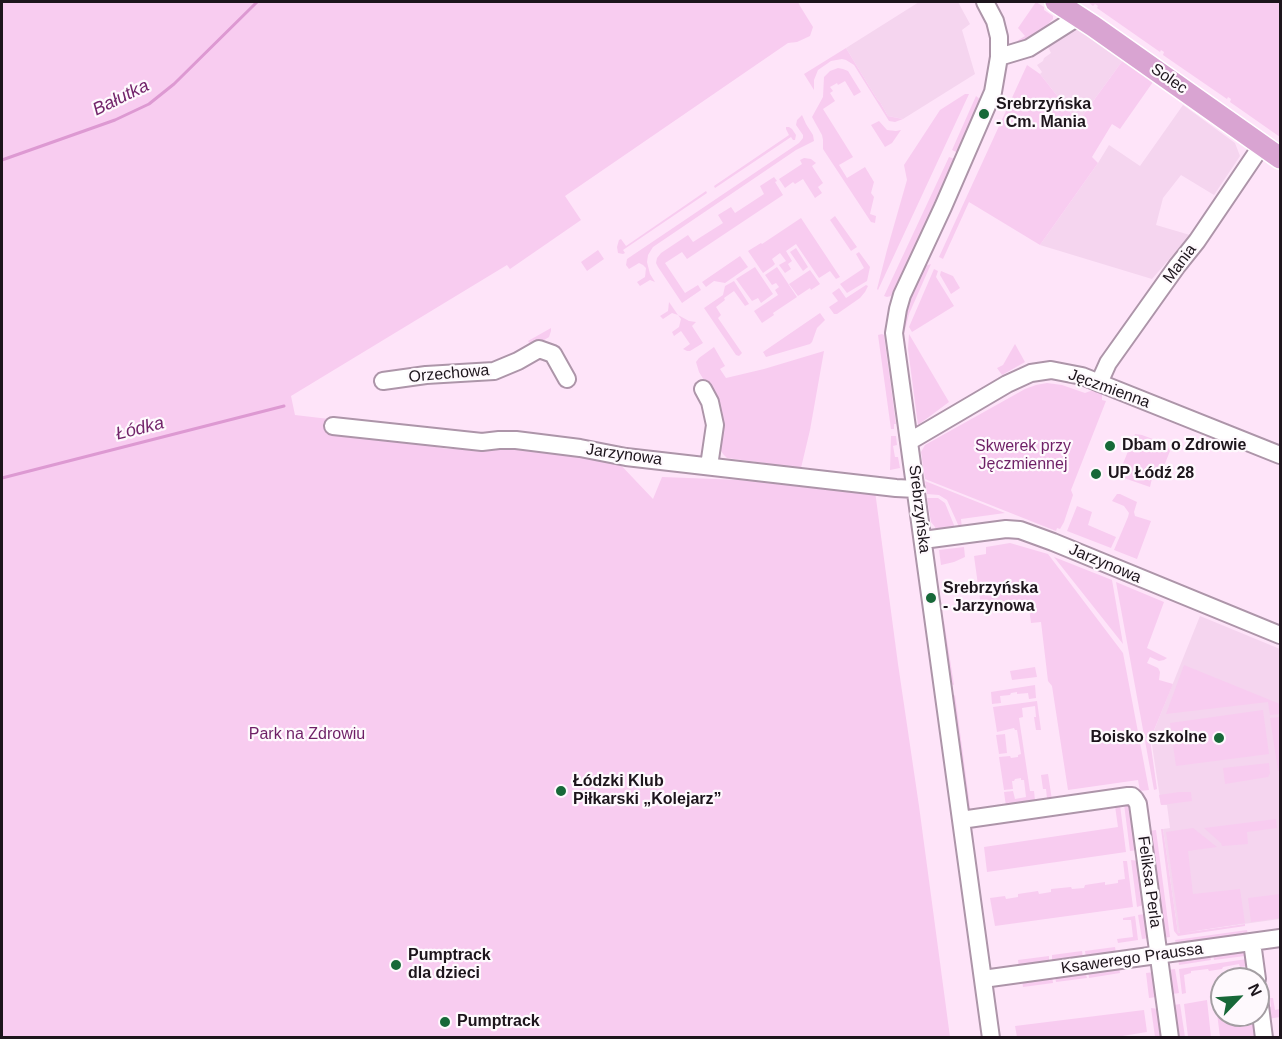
<!DOCTYPE html>
<html>
<head>
<meta charset="utf-8">
<style>
	body { margin:0 }
	#map { position:relative; width:1282px; height:1039px; overflow:hidden; background:#fee4f9; font-family:Helvetica,sans-serif }
	canvas { display:block }
	.frame { position:absolute; inset:0; border:3px solid #1d151c; pointer-events:none }
	.north { position:absolute; left:1210px; top:967px; width:60px; height:60px; box-sizing:border-box; background:#fef9fd; border:2px solid #a49ea3; border-radius:50%; rotate:65deg; font-size:16px; font-weight:700; line-height:24px; text-align:center; color:#1d151c }
	.north::after { content:''; display:block; margin:auto; width:21px; height:27px; background:#176838; clip-path:polygon(50% 0,100% 100%,50% 72%,0 100%) }
</style>
</head>
<body>
<div id="map">
<canvas width="1282" height="1039"></canvas>
<div class="frame"></div>
<div class="north">N</div>
</div>
<script>
const context = document.querySelector('canvas').getContext('2d');
context.lineJoin = 'round';
function fill(path, color) { context.fillStyle = color; context.fill(path, 'evenodd'); }
const shape = rows => new Path2D(rows.map(r => 'M' + r).join(''));
function trace(path, color, width, dash) { context.strokeStyle = color; context.lineWidth = width; context.lineCap = dash ? 'butt' : 'round'; context.setLineDash(dash || []); context.stroke(path); }
function write(font, color, halo, rows, align = 'center') {
  context.font = font + ' Helvetica,sans-serif'; context.lineWidth = 4.5; context.setLineDash([]); context.textBaseline = 'middle'; context.strokeStyle = halo; context.fillStyle = color; for (const [text, x, y, turn = 0] of rows) {
    context.save(); context.translate(x, y); context.rotate((+turn || 0) * Math.PI / 180); context.textAlign = isNaN(turn) ? turn : align; if (halo) context.strokeText(text, 0, 0); context.fillText(text, 0, 0); context.restore();
  }
}
fill(shape([
	[919,2,958,2,970,24,962,30,975,74,903,119,888,116,880,102,877,99,846,48],
	[1077,29,1082,30,1123,60,1078,122,1040,74,1042,72,1037,65,1043,61,1044,58,1051,53,1048,47],
	[1183,105,1235,143,1240,156,1214,195,1181,175,1163,198,1156,225,1190,235,1152,279,1040,245,1098,163,1109,145,1140,166],
	[1200,616,1280,649,1280,919,1178,933,1163,829,1170,828,1167,805,1161,805,1151,738]
]), '#f5d5ef');
fill(shape([
	[2,2,798,2,800,6,813,27,810,36,797,42,788,43,565,196,581,220,510,269,507,265,291,396,295,415,329,419,437,447,447,449,513,449,616,460,653,499,662,477,740,480,875,491,898,664,919,806,950,1037,2,1038],
	[1036,2,1044,7,1044,10,1053,16,1053,19,1042,30,1043,33,1023,43,1017,41,1025,36,1018,28],
	[1088,2,1280,2,1280,137,1230,102,1231,99,1228,97,1227,99,1163,55,1164,52,1161,50,1160,52,1097,8,1098,6,1095,4,1093,6],
	[846,48,877,99,880,102,888,116,903,119,895,122,889,121,854,65,846,60,842,59,831,61,818,70,814,80,814,90,804,74],
	[1123,60,1153,82,1120,129,1112,124,1092,157,1098,163,1040,245,969,202,943,259,939,257,1027,65,1040,74,1078,122],
	[838,68,843,69,848,71,861,92,854,96,845,81,838,85,837,83,830,87,833,91,830,93,835,101,823,109,853,157,839,165,847,178,865,167,874,182,871,193,874,197,870,214,876,216,875,223,871,222,823,149,823,140,822,135,812,117,823,97,824,77,830,71],
	[965,94,969,94,878,290,877,289,887,250,907,180,904,165,940,110],
	[976,96,981,100,958,153,952,150],
	[802,115,806,124,813,135,814,141,796,150,653,247,648,255,647,262,650,274,655,282,650,280,640,286,637,282,645,277,646,268,643,265,639,263,629,269,626,265,627,259,799,143,803,138,803,135,796,125,797,120],
	[879,121,887,130,896,131,901,130,892,143,885,147,871,125],
	[786,127,789,127,792,129,796,135,795,140,793,140,791,137,715,188,714,186,789,135,786,129],
	[949,157,955,159,893,293,891,296,887,297,884,296],
	[804,158,811,159,816,163,812,166,823,183,818,187,822,193,815,198,803,179,795,184,793,182,785,188,779,179,802,164,800,160],
	[774,177,777,181,775,182,783,195,687,259,682,252,665,263,685,293,698,285,701,290,682,303,658,267,656,263,657,258,661,253,688,235,693,242,723,223,718,215,731,207,735,213,764,194,760,186],
	[706,191,707,193,623,250,625,253,623,254,618,253,617,247,619,240,621,239,626,246],
	[835,216,857,247,851,251,830,220],
	[801,218,840,277,836,279,830,271,819,278,796,244,786,251,792,261,788,264,791,269,785,273,779,265,786,261,780,253,772,259,775,264,773,266,763,273,748,251,761,243,762,244],
	[796,248,808,267,803,271,790,252],
	[598,250,604,259,587,271,581,262],
	[859,252,870,267,867,281,847,293,840,284,864,268,856,254],
	[740,256,748,267,725,283,714,281,706,287,702,282],
	[931,264,909,314,903,338,903,321,906,310,925,266],
	[755,267,773,294,761,303,758,298,752,301,736,279],
	[777,267,797,297,773,313,774,315,762,323,754,311,778,295,775,290,779,287,776,283,772,285,765,275],
	[934,269,938,271,936,277,954,306,912,332,909,327],
	[810,270,820,284,811,290,810,288,798,296,789,284],
	[941,271,953,276,960,288,951,294,940,275],
	[734,281,749,304,745,306,734,291,724,298,725,300,716,307,721,315,718,318,742,353,739,356,736,355,704,308,723,295,725,286],
	[866,285,868,286,865,292,860,298,837,314,834,314,829,307,838,301,832,293,839,288,846,298],
	[669,302,678,315,689,321,696,322,692,326,703,343,690,351,687,351,683,349,690,344,681,331,674,336,672,332,679,327,681,319,678,315,672,313,663,319,660,316,668,311],
	[820,313,825,320,817,328,812,342,810,344,766,357,763,352],
	[551,328,551,331,549,337,533,347,532,347,528,341],
	[882,334,884,335,896,424,894,424,894,429,891,429,878,335],
	[909,334,949,402,918,425,908,349],
	[1015,344,1025,362,1002,375,997,368,1003,365],
	[714,347,725,366,720,369,726,378,764,369,824,351,810,430,801,468,727,458,723,454,720,449,723,427,722,414,718,403,699,372,696,362,699,358],
	[1047,383,1062,385,1085,393,1093,390,1097,391,1102,394,1102,400,1106,401,1071,490,1073,495,1064,522,1060,529,1057,528,1056,531,925,479,921,452,925,445,1025,389,1036,385],
	[1135,434,1142,435,1166,444,1170,451,1160,476,1153,474,1150,487,1118,476],
	[891,436,896,436,897,445,893,446,895,457,898,457,900,468,890,470],
	[925,481,1005,513,961,519,962,529,960,529,947,500,939,495,927,494],
	[1117,494,1120,494,1137,502,1134,512,1135,516,1151,521,1137,559,1114,550,1128,517,1129,513,1124,506,1112,501],
	[927,498,938,498,945,503,956,530,936,531,935,527,931,522],
	[1077,506,1092,512,1088,525,1116,537,1111,548,1067,531],
	[1010,543,1048,554,1123,653,1149,790,1140,791,1138,780,1068,790,1052,686,1048,681,1041,622,1031,623,1028,601,981,607,974,556,986,554,986,547],
	[964,547,965,557,954,562,941,565,939,550],
	[1054,557,1112,580,1123,644],
	[1116,582,1164,602,1147,648,1167,658,1164,660,1159,661,1150,657,1147,663,1158,668,1160,672,1159,680,1173,684,1150,740,1157,789,1154,790],
	[944,621,954,685,951,684,942,622],
	[1184,665,1280,704,1280,714,1270,715,1268,702,1166,714],
	[1035,667,1037,677,1012,680,1010,671],
	[1035,685,1036,698,1029,699,1028,693,1017,694,1017,692,1011,693,1010,695,1000,696,1001,703,992,704,991,692],
	[955,695,971,814,968,813,952,697],
	[1037,701,1041,730,1036,730,1034,717,1036,717,1035,706,1022,708,1023,717,1019,718,1030,791,1034,791,1035,800,1047,798,1046,789,1043,789,1041,775,1048,774,1052,800,1006,806,1004,792,1013,791,1015,799,1026,797,1024,780,1021,780,1021,778,1015,779,1014,781,1012,781,1013,789,1004,790,999,757,1010,756,1011,758,1018,757,1018,755,1021,754,1017,730,1015,730,1014,728,997,732,993,707],
	[1263,710,1269,754,1176,766,1170,723],
	[1280,717,1280,771,1278,771,1270,718],
	[1005,734,1007,753,999,754,996,735],
	[1269,763,1270,773,1268,777,1225,784,1223,768],
	[1179,792,1191,792,1192,801,1161,805,1159,795],
	[1124,804,1128,804,1131,810,1137,850,1130,851],
	[1120,805,1126,852,987,872,984,847,1118,827,1115,806],
	[1276,819,1277,828,1247,832,1248,844,1222,846,1221,843,1204,828],
	[1193,828,1217,847,1188,851,1193,894,1240,889,1245,923,1182,933,1245,924,1245,926,1178,936,1174,931,1161,829,1163,829,1178,933,1180,933,1166,832],
	[1156,830,1170,937,1163,938,1149,831],
	[1131,860,1138,861,1144,902,1143,905,1137,907],
	[1123,861,1127,861,1133,907,995,926,990,898,1005,896,1006,899,1018,897,1018,894,1038,891,1039,894,1051,892,1051,889,1071,887,1072,889,1084,888,1085,885,1105,882,1105,885,1118,883,1118,880,1125,879],
	[1280,894,1280,918,1251,922,1248,898],
	[1144,914,1146,918,1149,938,1142,939,1138,915],
	[1135,916,1138,940,1118,943,1117,939,1133,937,1131,920,1123,920,1123,918],
	[1247,930,1248,935,1176,945,1175,940],
	[1115,947,1116,954,1086,958,1085,951],
	[1243,950,1245,956,1214,960,1213,954],
	[1082,951,1083,958,1052,962,1052,955],
	[1210,954,1211,960,1179,965,1178,959],
	[1049,956,1049,963,1019,967,1018,960],
	[1247,959,1248,966,1240,967,1239,964,1223,967,1222,969,1209,971,1208,969,1191,971,1191,973,1184,975,1186,993,1182,994,1179,969],
	[1119,967,1120,973,1089,978,1088,971],
	[1175,969,1179,993,1173,994,1168,970],
	[1085,971,1087,978,1056,982,1055,975],
	[1154,972,1157,994,1156,997,1149,998,1146,973],
	[1052,976,1053,983,1023,987,1022,980],
	[1222,996,1222,1015,1256,1015,1259,1037,1220,1037,1215,997],
	[1270,998,1273,998,1275,1010,1280,1009,1280,1017,1268,1019,1266,1007,1271,1007],
	[1207,1000,1211,1037,1188,1037,1184,1004],
	[1180,1004,1185,1037,1177,1037,1173,1007,1174,1005],
	[1151,1008,1159,1009,1163,1037,1155,1037],
	[1144,1010,1147,1032,1110,1038,1017,1037,1015,1026]
]), '#f8ccf0');
trace(shape([
	[2,160,115,120,149,104,174,84,257,2],
	[2,478,284,406]
]), '#dd99d2', 3);
const minor = shape([
	[985,2,995,21,999,37,999,57,993,92,943,207,902,295,898,309,894,333,991,1038],
	[999,57,1029,48,1078,17],
	[383,381,426,375,494,371,518,361,539,349,553,354,567,379],
	[1099,383,1108,363,1177,266,1197,241,1262,145],
	[703,389,710,402,715,425,709,466],
	[333,426,482,442,499,440,516,440,580,448,626,457,896,488,916,489],
	[910,441,1007,384,1031,373,1051,370,1082,376,1280,455],
	[923,540,1006,529,1020,530,1053,542,1280,635],
	[961,820,1128,796,1132,796,1135,799,1138,804,1170,1038],
	[1252,942,1257,979],
	[983,979,1280,938],
	[1258,990,1264,1038]
]);
const major = shape([
	[1056,2,1093,26,1280,158]
]);
trace(minor, '#ad95a9', 20);
trace(major, '#fff', 24);
trace(minor, '#fff', 16);
trace(major, '#d9a4d2', 21);
for (const [x, y, r, color] of [
	[984,114,6,"#176838"],
	[1110,446,6,"#176838"],
	[1096,474,6,"#176838"],
	[931,598,6,"#176838"],
	[1219,738,6,"#176838"],
	[561,791,6,"#176838"],
	[396,965,6,"#176838"],
	[445,1022,6,"#176838"]
]) { const dot = new Path2D(); dot.arc(x, y, r, 0, 2 * Math.PI); context.fillStyle = color; context.fill(dot); trace(dot, '#fef9fd', 2); }
write('16px', '#1d151c', '#fef9fd', [
	["Solec",1169,79,35],
	["Mania",1180,264,-53],
	["Orzechowa",449,374,-5],
	["Jęczmienna",1109,389,20],
	["Jarzynowa",624,455,8],
	["Srebrzyńska",919,509,83],
	["Jarzynowa",1105,564,23],
	["Feliksa Perla",1149,882,82],
	["Ksawerego Praussa",1132,959,-8]
]);
write('bold 16px', '#1d151c', '#fef9fd', [
	["Srebrzyńska",996,105],
	["- Cm. Mania",996,123],
	["Dbam o Zdrowie",1122,446],
	["UP Łódź 28",1108,474],
	["Srebrzyńska",943,589],
	["- Jarzynowa",943,607],
	["Boisko szkolne",1207,738,"right"],
	["Łódzki Klub",573,782],
	["Piłkarski „Kolejarz”",573,800],
	["Pumptrack",408,956],
	["dla dzieci",408,974],
	["Pumptrack",457,1022]
], 'left');
write('16px', '#6e1f66', '#fef9fd', [
	["Skwerek przy",1023,447],
	["Jęczmiennej",1023,465],
	["Park na Zdrowiu",307,735]
]);
write('italic 18px', '#73256b', '#fef9fd', [
	["Bałutka",121,98,-26],
	["Łódka",140,429,-14]
]);
</script>
</body>
</html>
